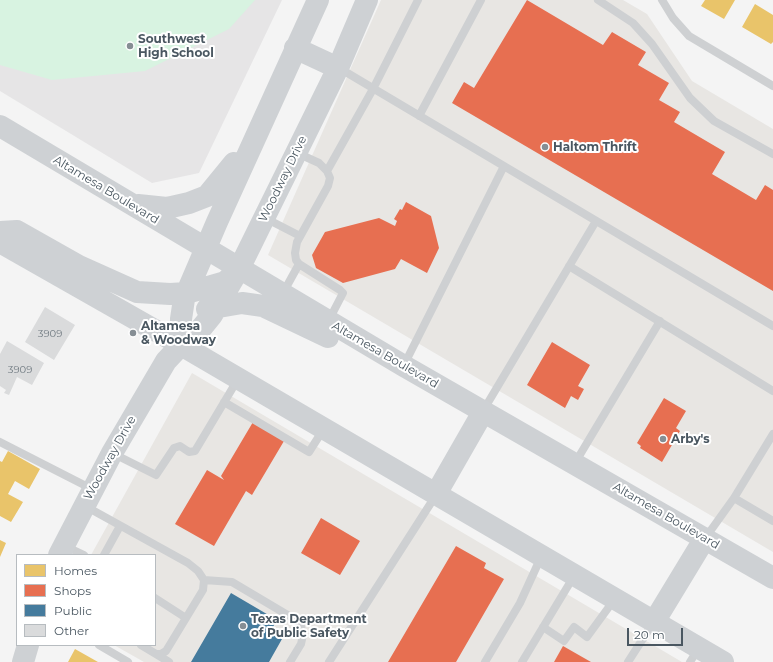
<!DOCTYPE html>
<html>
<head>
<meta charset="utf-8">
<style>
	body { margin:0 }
	#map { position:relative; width:773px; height:662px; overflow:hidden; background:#f4f4f4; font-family:Montserrat,sans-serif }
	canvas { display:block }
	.legend { position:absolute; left:16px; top:554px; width:140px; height:92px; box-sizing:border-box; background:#fff; border:1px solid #b7bcc0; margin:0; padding:5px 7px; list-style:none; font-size:12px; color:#4a5761 }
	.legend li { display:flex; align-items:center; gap:8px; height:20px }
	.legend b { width:20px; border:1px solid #b7bcc0 }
	.scale { position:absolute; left:627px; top:628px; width:56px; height:18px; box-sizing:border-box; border:2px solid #4a5761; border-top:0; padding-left:5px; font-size:12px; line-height:14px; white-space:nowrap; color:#4a5761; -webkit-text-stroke:3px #fff; paint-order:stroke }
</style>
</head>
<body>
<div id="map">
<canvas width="773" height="662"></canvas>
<ul class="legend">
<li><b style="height:11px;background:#e9c46a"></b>Homes</li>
<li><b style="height:11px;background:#e76f51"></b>Shops</li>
<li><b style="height:11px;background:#457b9d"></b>Public</li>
<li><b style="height:11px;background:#dadbdc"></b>Other</li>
</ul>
<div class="scale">20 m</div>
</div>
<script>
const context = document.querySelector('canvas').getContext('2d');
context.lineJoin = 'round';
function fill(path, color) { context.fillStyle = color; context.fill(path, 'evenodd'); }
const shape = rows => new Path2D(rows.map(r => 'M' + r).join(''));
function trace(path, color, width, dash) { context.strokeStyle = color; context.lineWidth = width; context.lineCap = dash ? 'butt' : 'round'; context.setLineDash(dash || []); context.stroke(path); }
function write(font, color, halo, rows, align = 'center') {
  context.font = font + ' Montserrat,sans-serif'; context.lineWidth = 4; context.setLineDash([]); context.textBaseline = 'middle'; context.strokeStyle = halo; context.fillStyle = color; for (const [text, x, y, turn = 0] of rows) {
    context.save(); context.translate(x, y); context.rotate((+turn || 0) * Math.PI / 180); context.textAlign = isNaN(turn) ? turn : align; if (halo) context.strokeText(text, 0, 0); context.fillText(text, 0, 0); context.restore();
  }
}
fill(shape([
	[381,0,623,0,647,14,692,81,773,129,773,552,268,255],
	[192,373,682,662,144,662,114,645,155,645,155,555,91,555]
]), '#e8e6e3');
fill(shape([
	[0,0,282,0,199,173,152,183,0,91]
]), '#e6e5e6');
fill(shape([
	[0,0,255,0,229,29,145,71,52,80,0,65]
]), '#d8f3e1');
fill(shape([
	[705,0,735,0,724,19,701,6],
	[755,4,773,15,773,42,771,44,742,27],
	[8,451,40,469,29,489,15,481,8,494,23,502,11,522,0,516,0,461,2,462],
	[0,540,6,543,0,557],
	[75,649,98,662,68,662]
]), '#e9c46a');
fill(shape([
	[527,0,603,45,612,32,646,52,638,65,669,83,659,100,680,112,674,122,725,152,712,174,756,200,765,185,773,190,773,291,452,103,464,82,474,88],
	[406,202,431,216,439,248,427,273,401,259,395,269,343,283,316,268,312,255,325,232,379,218,395,226,397,221,394,219,400,209,402,210],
	[552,342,590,365,578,386,584,389,578,400,571,396,565,408,527,385],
	[664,398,686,411,676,428,680,431,662,462,640,448,641,446,637,443],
	[253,422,284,441,252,495,246,491,214,546,175,524,207,470,224,480,221,476],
	[321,518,360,541,340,575,301,553],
	[456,546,486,563,484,568,504,579,456,662,388,662],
	[563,646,591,662,554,662]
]), '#e76f51');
fill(shape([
	[231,593,277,620,270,632,282,639,269,662,191,662]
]), '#457b9d');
fill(shape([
	[45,307,75,325,54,360,25,342],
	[7,341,44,363,32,385,17,377,9,395,4,393,6,390,0,386,0,354]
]), '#dadbdc');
trace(shape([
	[598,0,633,23,652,44,690,98,714,121,773,154],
	[662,0,673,18,689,36,773,86],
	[339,68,773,326],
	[419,116,481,0],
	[297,153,319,163,327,171,330,178,328,186,297,242,295,253,296,260,299,264,340,290,343,293,329,320],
	[327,171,373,89,418,0],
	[265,218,300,236],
	[569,266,773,391],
	[283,293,299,264],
	[404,365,504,166],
	[224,402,309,452,323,430],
	[483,411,596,221],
	[0,442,92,489],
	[112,453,156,475,174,448,180,446,189,452,195,451,238,379],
	[575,463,660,321],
	[734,498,773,521],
	[85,506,188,563,198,571,204,580,203,590,166,651,161,654,156,654,141,645],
	[706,537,734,498,773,434],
	[65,546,84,555],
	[104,555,120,526],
	[204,580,232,582,296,620,301,626,303,635,301,644,290,662],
	[155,598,186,618],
	[543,627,564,641,574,627,587,637,614,600],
	[99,645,128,662],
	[156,654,169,662],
	[329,662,436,495],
	[485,662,520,603,541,557],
	[522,662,574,576],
	[628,662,653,623],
	[690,662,698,649]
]), '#ced0d2', 8);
trace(shape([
	[295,48,338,68],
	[0,126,404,366,773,578],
	[138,205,167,208,189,203,207,196,234,163],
	[0,232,17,231,79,266,137,292,170,294,187,293,225,282,237,272],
	[0,242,181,345,723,662],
	[207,309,242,303,263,306,328,337],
	[181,345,181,319,184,299,217,222,318,0],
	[436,494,483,412],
	[59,555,112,453,166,361,181,345,199,331,212,315,239,269,338,68,367,0],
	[654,622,705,538],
	[23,662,28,645]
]), '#ced1d4', 22);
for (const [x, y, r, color] of [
	[130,46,4,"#868e94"],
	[545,147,4,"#868e94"],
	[133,333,4,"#868e94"],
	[663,439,4,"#868e94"],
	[243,626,4,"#868e94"]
]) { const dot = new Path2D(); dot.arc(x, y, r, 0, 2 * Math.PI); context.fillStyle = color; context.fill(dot); trace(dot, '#fff', 1.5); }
write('10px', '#707a81', null, [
	["3909",50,334],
	["3909",20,370]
]);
write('bold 12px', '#4a5761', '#fff', [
	["Southwest",138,39],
	["High School",138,53],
	["Haltom Thrift",553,147],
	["Altamesa",141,326],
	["& Woodway",141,340],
	["Arby's",671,439],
	["Texas Department",251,619],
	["of Public Safety",251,633]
], 'left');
write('12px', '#4a5761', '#fff', [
	["Woodway Drive",283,179,-64],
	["Altamesa Boulevard",106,190,31],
	["Altamesa Boulevard",385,355,30],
	["Woodway Drive",110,458,-61],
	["Altamesa Boulevard",666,516,30]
]);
</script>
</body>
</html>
